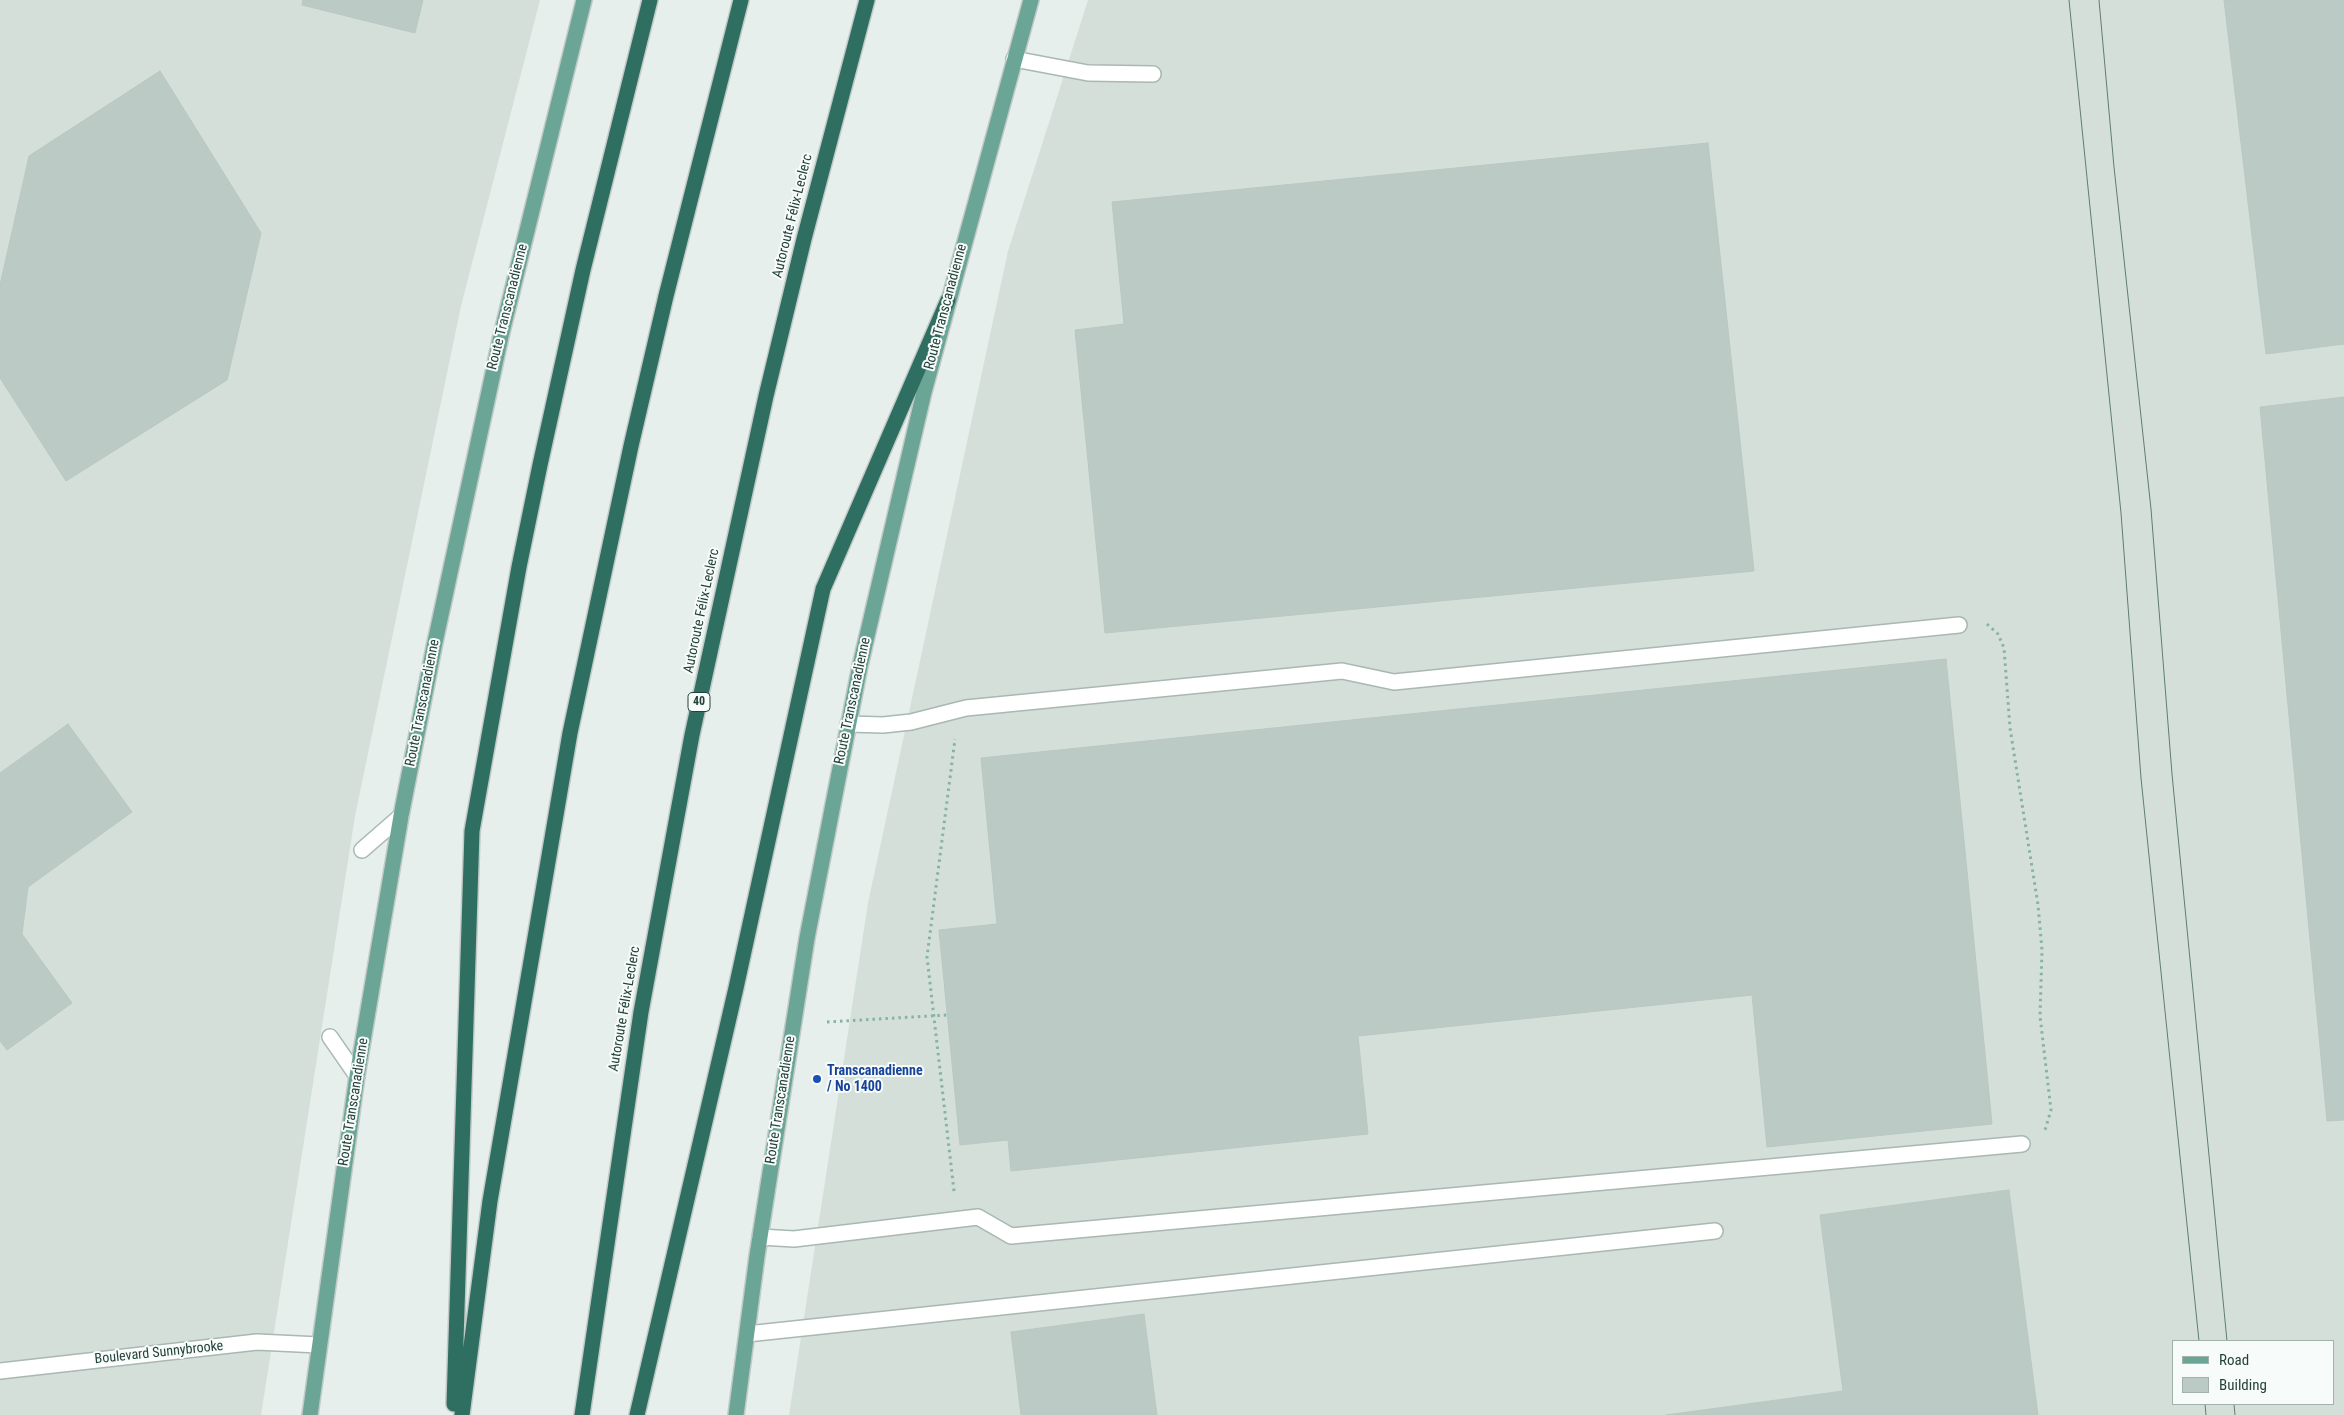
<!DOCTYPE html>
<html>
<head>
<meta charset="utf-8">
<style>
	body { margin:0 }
	#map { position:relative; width:2344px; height:1415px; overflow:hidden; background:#e6efeb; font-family:"Roboto Condensed",sans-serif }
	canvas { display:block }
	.legend { position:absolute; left:2172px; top:1340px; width:162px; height:65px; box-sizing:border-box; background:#f7fbf9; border:1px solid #a3b1ad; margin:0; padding:6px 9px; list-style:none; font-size:15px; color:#24423a }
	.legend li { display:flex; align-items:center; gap:10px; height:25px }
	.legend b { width:25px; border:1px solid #a3b1ad }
</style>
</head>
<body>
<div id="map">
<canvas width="2344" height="1415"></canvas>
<ul class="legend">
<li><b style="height:6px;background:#6aa596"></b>Road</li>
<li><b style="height:14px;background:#bbcac4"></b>Building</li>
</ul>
</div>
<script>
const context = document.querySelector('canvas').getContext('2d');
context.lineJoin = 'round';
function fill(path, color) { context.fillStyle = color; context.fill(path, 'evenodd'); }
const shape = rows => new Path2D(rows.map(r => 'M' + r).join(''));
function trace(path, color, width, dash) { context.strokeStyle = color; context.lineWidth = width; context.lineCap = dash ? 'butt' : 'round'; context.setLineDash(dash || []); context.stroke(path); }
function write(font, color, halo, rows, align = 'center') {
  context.font = font + ' "Roboto Condensed",sans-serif'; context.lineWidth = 4; context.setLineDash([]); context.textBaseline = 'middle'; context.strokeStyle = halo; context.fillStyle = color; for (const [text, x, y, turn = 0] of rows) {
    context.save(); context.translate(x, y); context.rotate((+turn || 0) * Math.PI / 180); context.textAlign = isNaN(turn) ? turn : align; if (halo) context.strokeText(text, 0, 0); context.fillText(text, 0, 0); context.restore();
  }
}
fill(shape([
	[0,0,540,0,461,306,355,816,261,1415,0,1415],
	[1088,0,2344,0,2344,1415,789,1415,868,903,1008,251],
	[2173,1341,2333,1341,2333,1404,2173,1404]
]), '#d4dfda');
const building = shape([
	[303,0,423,0,415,33,302,5,303,0],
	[2224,0,2344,0,2344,344,2266,354,2224,0],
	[160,71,261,233,227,380,66,481,0,378,0,285,29,156,160,71],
	[1708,143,1754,571,1105,633,1075,330,1124,324,1112,202,1708,143],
	[2344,397,2344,1120,2327,1121,2260,407,2344,397],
	[1946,659,1992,1124,1767,1147,1752,995,1358,1036,1368,1134,1011,1171,1008,1140,960,1145,939,930,997,924,981,758,1946,659],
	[68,724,132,812,28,887,22,934,72,1003,7,1050,0,1041,0,773,68,724],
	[2009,1190,2038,1415,1666,1415,1843,1391,1820,1215,2009,1190],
	[1144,1314,1157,1415,1021,1415,1011,1332,1144,1314]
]);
fill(building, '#bbcac4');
trace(building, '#b8c9c2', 1);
const minor = shape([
	[1014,59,1088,73,1153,74],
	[848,724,883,725,911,722,966,708,1342,671,1394,682,1959,625],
	[362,850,401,816],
	[330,1037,357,1076],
	[760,1237,794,1239,978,1217,1011,1236,2022,1144],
	[747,1334,1715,1231],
	[0,1371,257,1342,319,1345]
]);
const major = shape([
	[310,1415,357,1076,401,816,434,647,501,336,584,0],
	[736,1415,757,1256,807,938,860,666,924,392,1031,0]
]);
const highway = shape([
	[454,1404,472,831,519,567,540,465,583,270,650,0],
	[462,1415,490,1201,570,733,631,446,666,296,741,0],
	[582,1415,641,1012,692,735,766,396,804,239,867,0],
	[637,1415,736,988,823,589,948,300]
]);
trace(minor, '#a8b8b2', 18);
trace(major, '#c2cac8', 18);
trace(highway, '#c2cac8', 18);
trace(shape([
	[1987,624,1998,634,2004,648,2010,728,2038,905,2042,950,2040,1016,2051,1110,2045,1130],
	[827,1022,948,1015],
	[954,1191,927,957,955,739]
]), '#86b3a5', 3, [2.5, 4]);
trace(minor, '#fff', 15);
trace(major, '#6aa596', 15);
trace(highway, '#2f6f62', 15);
trace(shape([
	[2069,0,2121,513,2141,778,2199,1341],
	[2099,0,2114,167,2151,509,2172,774,2227,1341],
	[2205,1404,2206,1415],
	[2234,1404,2235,1415]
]), '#5f7d75', 1);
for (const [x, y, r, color] of [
	[817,1079,5,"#1a4fb4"]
]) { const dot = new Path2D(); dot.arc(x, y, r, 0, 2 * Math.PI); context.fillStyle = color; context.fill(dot); trace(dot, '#f7fbf9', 2); }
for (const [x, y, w] of [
	[699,702,22]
]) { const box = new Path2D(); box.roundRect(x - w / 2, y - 9.5, w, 19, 4); context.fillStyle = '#f7fbf9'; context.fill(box); trace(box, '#24423a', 1); }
write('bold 12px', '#24423a', null, [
	["40",699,702]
]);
write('14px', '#24423a', '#f7fbf9', [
	["Autoroute Félix-Leclerc",793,216,-76],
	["Route Transcanadienne",508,307,-76],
	["Route Transcanadienne",946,307,-75],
	["Autoroute Félix-Leclerc",702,611,-78],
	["Route Transcanadienne",853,701,-78],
	["Route Transcanadienne",423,703,-79],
	["Autoroute Félix-Leclerc",625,1009,-80],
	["Route Transcanadienne",781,1100,-81],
	["Route Transcanadienne",354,1102,-81],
	["Boulevard Sunnybrooke",159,1353,-6]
]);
write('bold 14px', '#164399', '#f7fbf9', [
	["Transcanadienne",827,1071],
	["/ No 1400",827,1087]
], 'left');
</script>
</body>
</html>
